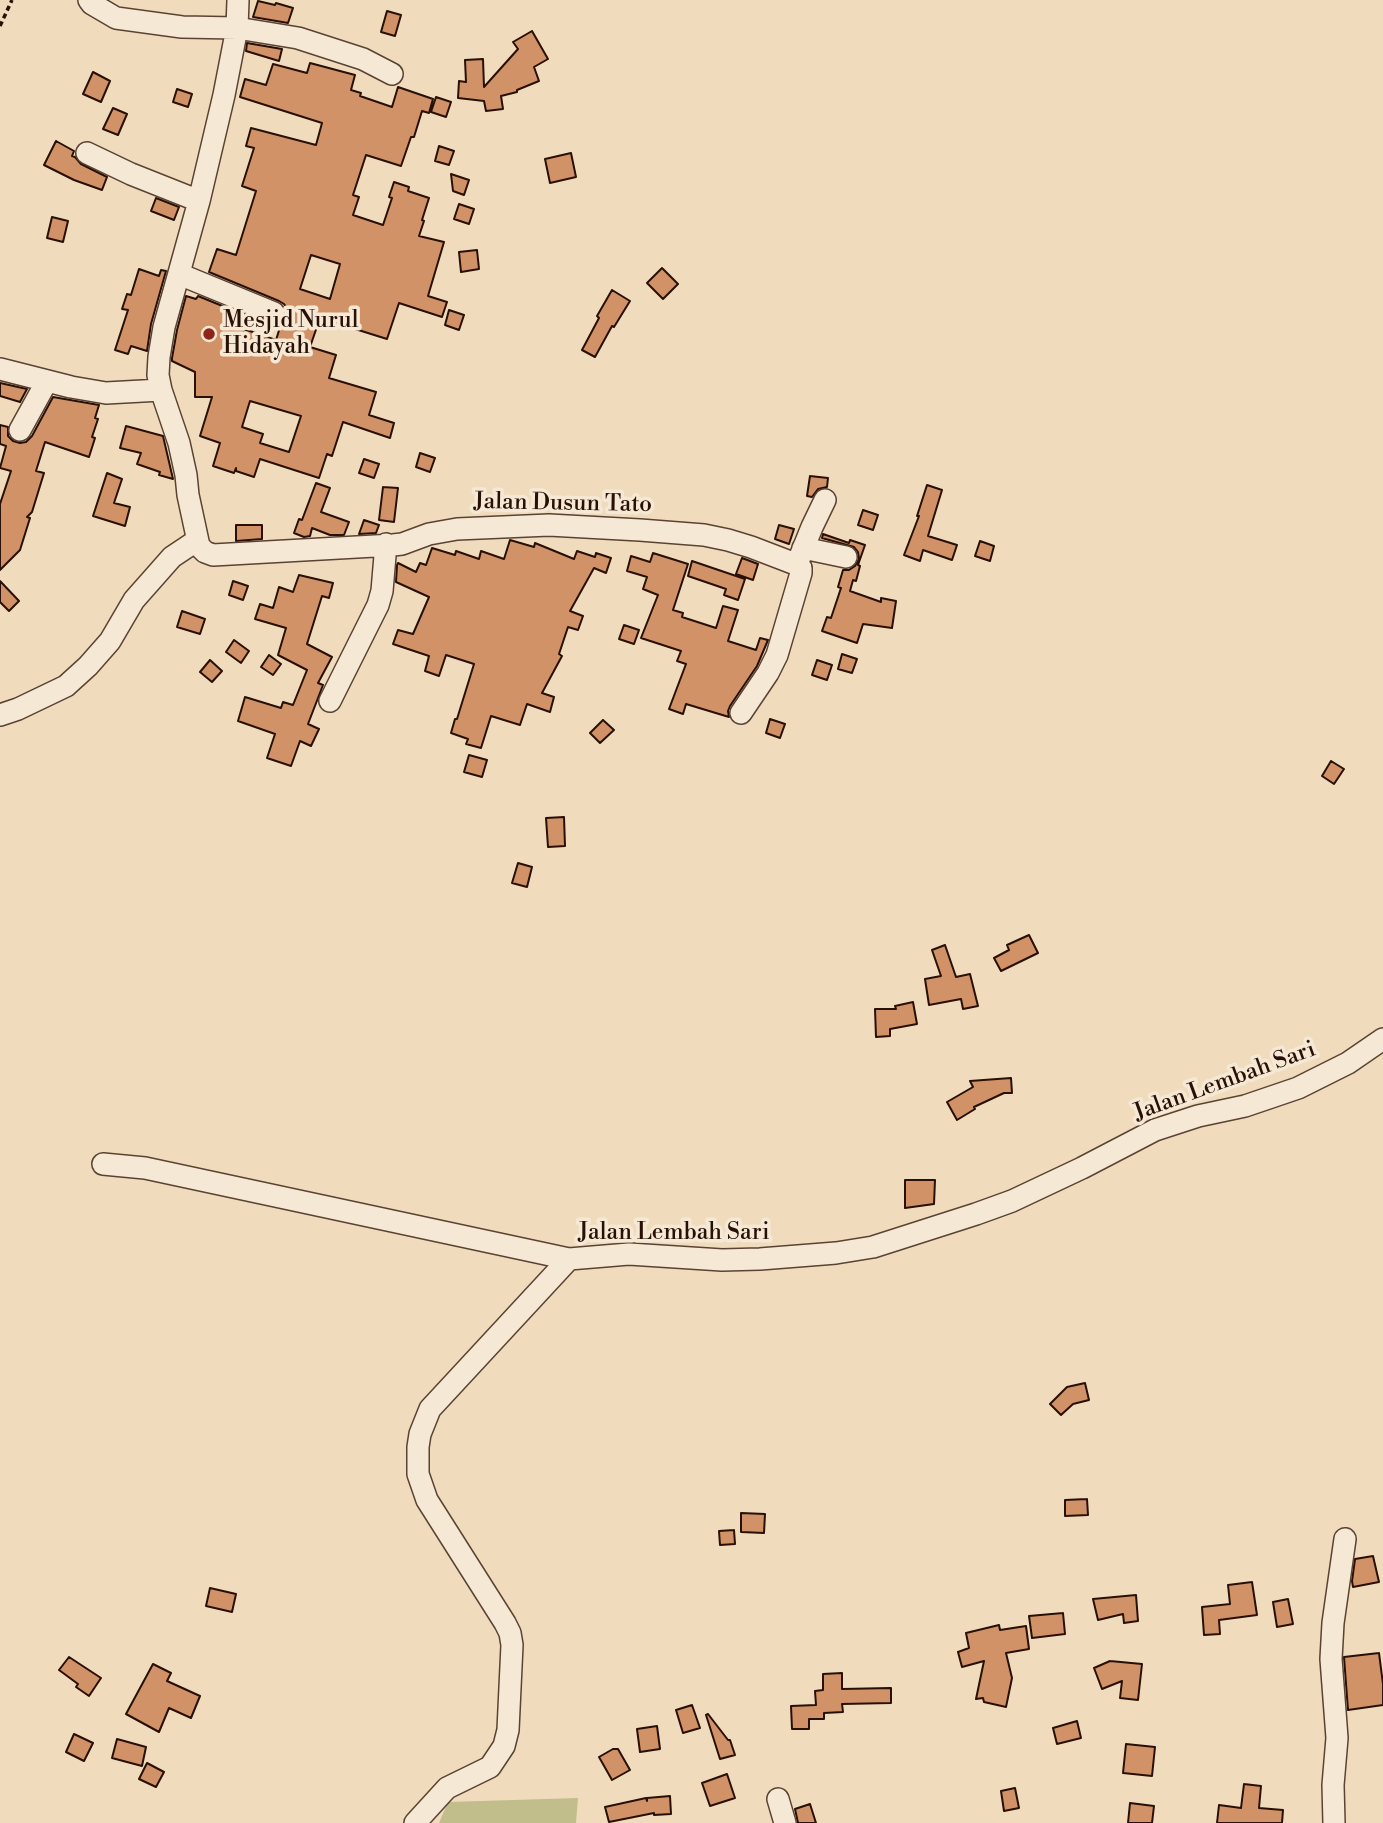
<!DOCTYPE html>
<html>
<head>
<meta charset="utf-8">
<style>
	body { margin:0 }
	canvas { display:block; background:#f0dbbd }
</style>
</head>
<body>
<canvas width="1383" height="1823"></canvas>
<script>
const context = document.querySelector('canvas').getContext('2d');
context.lineJoin = 'round';
function fill(path, color) { context.fillStyle = color; context.fill(path, 'evenodd'); }
const shape = rows => new Path2D(rows.map(r => 'M' + r).join(''));
function trace(path, color, width, dash) { context.strokeStyle = color; context.lineWidth = width; context.lineCap = dash ? 'butt' : 'round'; context.setLineDash(dash || []); context.stroke(path); }
function write(font, color, halo, rows, align = 'center') {
  context.font = font + ' "Libre Bodoni",serif'; context.lineWidth = 7; context.setLineDash([]); context.textBaseline = 'middle'; context.strokeStyle = halo; context.fillStyle = color; for (const [text, x, y, turn = 0] of rows) {
    context.save(); context.translate(x, y); context.rotate((+turn || 0) * Math.PI / 180); context.textAlign = isNaN(turn) ? turn : align; if (halo) context.strokeText(text, 0, 0); context.fillText(text, 0, 0); context.restore();
  }
}
fill(shape([
	[578,1798,576,1823,439,1823,448,1802]
]), '#c1be8c');
const building = shape([
	[258,1,275,5,276,3,293,8,288,23,253,17,258,1],
	[387,11,401,15,395,36,381,32,387,11],
	[532,31,548,59,534,67,539,81,517,90,517,92,501,96,503,109,486,111,484,101,458,98,459,81,466,82,465,60,483,59,484,87,518,49,513,42,532,31],
	[247,43,282,49,279,61,246,51,247,43],
	[310,63,355,75,351,90,361,93,360,96,392,107,398,87,433,99,429,113,422,111,414,137,411,137,401,166,366,155,353,195,359,197,353,215,383,225,392,198,389,197,394,182,409,187,408,191,429,198,422,220,424,221,419,236,444,242,428,296,447,302,442,317,399,303,387,339,320,318,310,347,336,355,329,378,376,392,369,415,394,423,390,438,343,422,332,456,327,454,319,478,260,459,254,477,236,471,236,468,234,473,213,466,220,443,200,436,212,397,195,397,195,372,172,361,172,358,177,330,186,296,196,299,198,296,247,316,241,328,276,340,281,324,286,317,287,308,284,304,279,301,209,272,217,249,236,255,256,191,242,186,254,148,246,146,251,128,316,145,322,123,240,97,245,79,266,85,273,64,307,73,310,63],
	[311,255,340,264,330,299,300,289,311,255],
	[250,401,301,416,289,452,260,443,263,434,242,427,250,401],
	[93,72,110,81,101,102,83,94,93,72],
	[177,89,192,94,188,107,173,102,177,89],
	[436,97,451,102,446,117,431,112,436,97],
	[113,108,127,114,118,135,103,129,113,108],
	[56,141,74,151,72,156,75,157,81,164,107,177,102,190,74,180,44,165,56,141],
	[439,146,454,151,449,165,435,161,439,146],
	[571,153,576,177,550,183,545,159,571,153],
	[451,174,469,180,464,195,453,191,451,174],
	[156,198,179,207,174,220,151,211,156,198],
	[459,204,474,209,469,224,454,219,459,204],
	[52,217,68,221,63,242,47,238,52,217],
	[477,250,479,269,461,272,459,252,477,250],
	[662,268,678,284,663,299,647,283,662,268],
	[139,269,159,276,161,270,166,271,151,324,147,351,131,346,128,354,115,350,128,310,122,309,127,294,131,295,139,269],
	[612,290,630,301,614,327,612,326,595,357,582,350,599,318,597,316,612,290],
	[449,310,464,315,459,330,445,325,449,310],
	[0,383,27,389,20,402,0,396,0,383],
	[53,397,99,405,95,418,98,419,92,437,95,438,89,457,45,442,36,471,44,473,32,512,27,517,30,518,20,550,0,570,0,504,11,471,0,468,6,446,0,444,0,425,8,427,8,436,13,441,20,443,26,442,32,436,53,397],
	[126,426,163,436,173,479,159,475,160,472,137,464,141,453,120,448,126,426],
	[420,453,435,458,430,472,416,467,420,453],
	[364,459,379,464,374,478,359,473,364,459],
	[107,473,122,479,114,503,130,507,125,526,93,516,107,473],
	[810,476,828,478,827,487,818,489,812,497,807,496,810,476],
	[316,483,330,488,321,512,349,522,344,535,330,535,312,528,310,536,304,537,294,533,299,519,302,520,316,483],
	[927,485,942,490,928,536,957,545,952,560,923,550,920,561,904,555,919,516,917,516,927,485],
	[383,487,398,488,394,522,379,520,383,487],
	[863,510,878,515,873,530,858,525,863,510],
	[364,520,379,525,376,533,359,534,364,520],
	[236,525,262,525,262,539,236,541,236,525],
	[779,525,794,529,789,544,775,539,779,525],
	[823,534,849,543,850,540,865,545,858,565,860,566,856,581,853,580,850,591,881,602,881,598,896,601,892,628,863,624,857,643,822,631,827,617,831,618,841,588,838,587,843,570,849,570,855,566,859,559,858,552,854,547,822,538,823,534],
	[510,540,534,547,535,543,574,559,577,551,595,557,596,553,611,558,606,573,594,568,570,611,583,616,578,630,568,627,559,654,562,656,542,693,554,697,550,712,527,704,520,725,491,716,481,748,466,744,468,739,451,733,455,719,457,719,474,664,446,655,439,676,425,671,429,656,393,644,398,630,413,634,429,597,396,582,397,565,398,563,416,572,420,563,426,565,432,548,455,555,456,551,479,559,481,551,504,559,510,540],
	[980,541,994,546,990,561,975,556,980,541],
	[653,553,688,564,673,610,683,613,682,617,716,628,723,606,738,610,728,641,756,650,760,638,768,640,757,666,730,706,728,711,729,717,686,704,683,714,669,709,686,664,677,661,681,651,641,638,658,595,643,589,647,577,627,571,631,556,650,562,653,553],
	[742,558,758,564,753,580,736,574,742,558],
	[692,561,745,579,738,600,724,595,726,589,688,576,692,561],
	[299,575,333,583,329,598,322,596,307,644,332,657,318,683,323,685,308,724,319,729,311,746,300,741,291,766,267,758,275,734,238,721,245,697,281,708,283,702,293,705,307,670,278,655,286,628,255,619,260,604,273,608,279,587,293,592,299,575],
	[0,581,19,601,9,611,0,602,0,581],
	[233,581,248,586,243,600,229,595,233,581],
	[182,611,205,619,200,634,177,627,182,611],
	[624,625,639,630,634,644,619,639,624,625],
	[234,640,249,651,241,663,226,652,234,640],
	[842,654,857,659,852,673,838,669,842,654],
	[269,655,281,664,273,675,261,667,269,655],
	[210,660,222,671,212,682,200,672,210,660],
	[817,660,832,665,827,680,812,675,817,660],
	[770,719,785,724,780,738,766,733,770,719],
	[603,720,614,730,600,743,590,733,603,720],
	[469,755,487,760,482,777,464,772,469,755],
	[1331,761,1344,769,1334,784,1322,776,1331,761],
	[564,817,565,846,548,847,546,818,564,817],
	[518,863,532,867,527,887,512,883,518,863],
	[1029,935,1038,953,1001,971,994,958,1009,950,1007,945,1029,935],
	[945,945,956,977,970,974,978,1006,963,1009,961,999,929,1005,925,979,941,976,932,950,945,945],
	[913,1002,917,1024,890,1029,890,1036,876,1037,875,1009,896,1009,895,1006,913,1002],
	[1011,1078,1012,1093,1004,1093,974,1107,975,1109,957,1120,947,1102,973,1087,970,1081,1011,1078],
	[905,1180,935,1180,934,1204,905,1208,905,1180],
	[1085,1383,1089,1400,1073,1404,1061,1415,1050,1404,1067,1387,1085,1383],
	[1087,1499,1088,1515,1065,1516,1065,1500,1087,1499],
	[741,1513,765,1514,764,1533,741,1532,741,1513],
	[734,1530,735,1544,720,1545,719,1531,734,1530],
	[1373,1556,1379,1582,1353,1587,1352,1581,1355,1559,1373,1556],
	[1252,1582,1257,1615,1219,1620,1220,1634,1204,1635,1202,1607,1230,1604,1228,1585,1252,1582],
	[210,1588,236,1594,232,1612,206,1606,210,1588],
	[1136,1595,1138,1621,1124,1623,1123,1614,1098,1620,1093,1599,1136,1595],
	[1288,1599,1293,1624,1277,1627,1273,1602,1288,1599],
	[1063,1613,1065,1634,1032,1638,1029,1616,1063,1613],
	[999,1625,1000,1630,1026,1626,1029,1649,1006,1653,1012,1678,1006,1707,984,1702,983,1698,976,1699,984,1661,962,1667,958,1652,969,1648,966,1633,999,1625],
	[1379,1653,1383,1684,1383,1705,1348,1710,1344,1657,1379,1653],
	[69,1657,101,1678,89,1696,76,1687,78,1684,59,1670,69,1657],
	[1110,1661,1142,1664,1138,1700,1120,1698,1122,1681,1102,1689,1094,1668,1110,1661],
	[153,1664,171,1673,167,1681,200,1696,191,1718,169,1708,159,1732,126,1714,153,1664],
	[842,1673,842,1689,891,1688,891,1703,842,1704,843,1712,824,1713,824,1719,809,1719,809,1729,792,1729,791,1706,816,1705,815,1691,823,1690,823,1674,842,1673],
	[692,1705,700,1728,683,1733,676,1710,692,1705],
	[708,1714,728,1740,730,1740,735,1755,720,1759,706,1715,708,1714],
	[1077,1721,1081,1738,1057,1744,1053,1728,1077,1721],
	[657,1726,660,1749,640,1752,637,1729,657,1726],
	[74,1734,93,1743,84,1761,66,1752,74,1734],
	[117,1739,146,1747,142,1766,112,1758,117,1739],
	[1126,1744,1155,1747,1152,1776,1123,1773,1126,1744],
	[613,1749,618,1749,630,1770,612,1780,599,1757,613,1749],
	[147,1763,164,1772,156,1787,139,1779,147,1763],
	[727,1774,735,1798,710,1806,702,1783,727,1774],
	[1244,1784,1261,1786,1259,1808,1283,1810,1282,1823,1217,1823,1219,1805,1241,1808,1244,1784],
	[1015,1788,1019,1808,1004,1811,1001,1791,1015,1788],
	[670,1796,671,1814,654,1815,654,1813,609,1822,605,1807,646,1798,647,1801,647,1798,670,1796],
	[1130,1803,1154,1806,1152,1823,1128,1823,1130,1803],
	[810,1804,816,1823,798,1823,795,1809,810,1804]
]);
fill(building, '#d19267');
trace(building, '#281005', 2);
const street = shape([
	[89,0,92,4,116,18,182,27,237,28,298,38,363,59,392,74],
	[238,0,237,28,224,95,199,201,164,327,159,357,158,375,161,390,179,443,186,475,188,495,199,546,205,552,213,555,393,545,402,544,429,534,457,529,549,525,640,530,704,535,728,540,751,547,798,565,801,568,801,573,777,655,768,673,741,713],
	[87,153,131,174,199,201],
	[179,274,274,313],
	[0,369,71,387,106,393,161,390],
	[20,430,47,381],
	[803,548,846,557],
	[797,564,812,527,825,500],
	[330,701,378,605,382,591,386,544],
	[0,715,18,709,66,686,88,666,110,641,134,600,172,557,196,541],
	[103,1164,145,1168,569,1259],
	[778,1799,785,1823],
	[415,1823,447,1788,490,1767,504,1746,508,1730,512,1645,510,1633,505,1623,427,1500,418,1474,418,1447,420,1434,430,1409,569,1259,629,1254,722,1260,760,1259,836,1253,873,1247,976,1214,1012,1201,1082,1168,1155,1130,1198,1116,1245,1106,1298,1088,1348,1063,1383,1039],
	[1334,1823,1333,1785,1337,1738,1331,1659,1333,1623,1345,1539]
]);
trace(street, '#5a4333', 24);
trace(shape([
	[0,26,12,0]
]), '#281005', 3.5, [5, 3.5]);
trace(street, '#f5e8d4', 21);
for (const [x, y, r, color] of [
	[209,334,7,"#8f2418"]
]) { const dot = new Path2D(); dot.arc(x, y, r, 0, 2 * Math.PI); context.fillStyle = color; context.fill(dot); trace(dot, '#f5e8d4', 2.5); }
write('23px', '#281005', '#f5e8d4', [
	["Mesjid Nurul",223,321],
	["Hidayah",223,347]
], 'left');
write('23px', '#281005', '#f5e8d4', [
	["Jalan Dusun Tato",563,504,1],
	["Jalan Lembah Sari",1225,1082,-20],
	["Jalan Lembah Sari",674,1233]
]);
</script>
</body>
</html>
